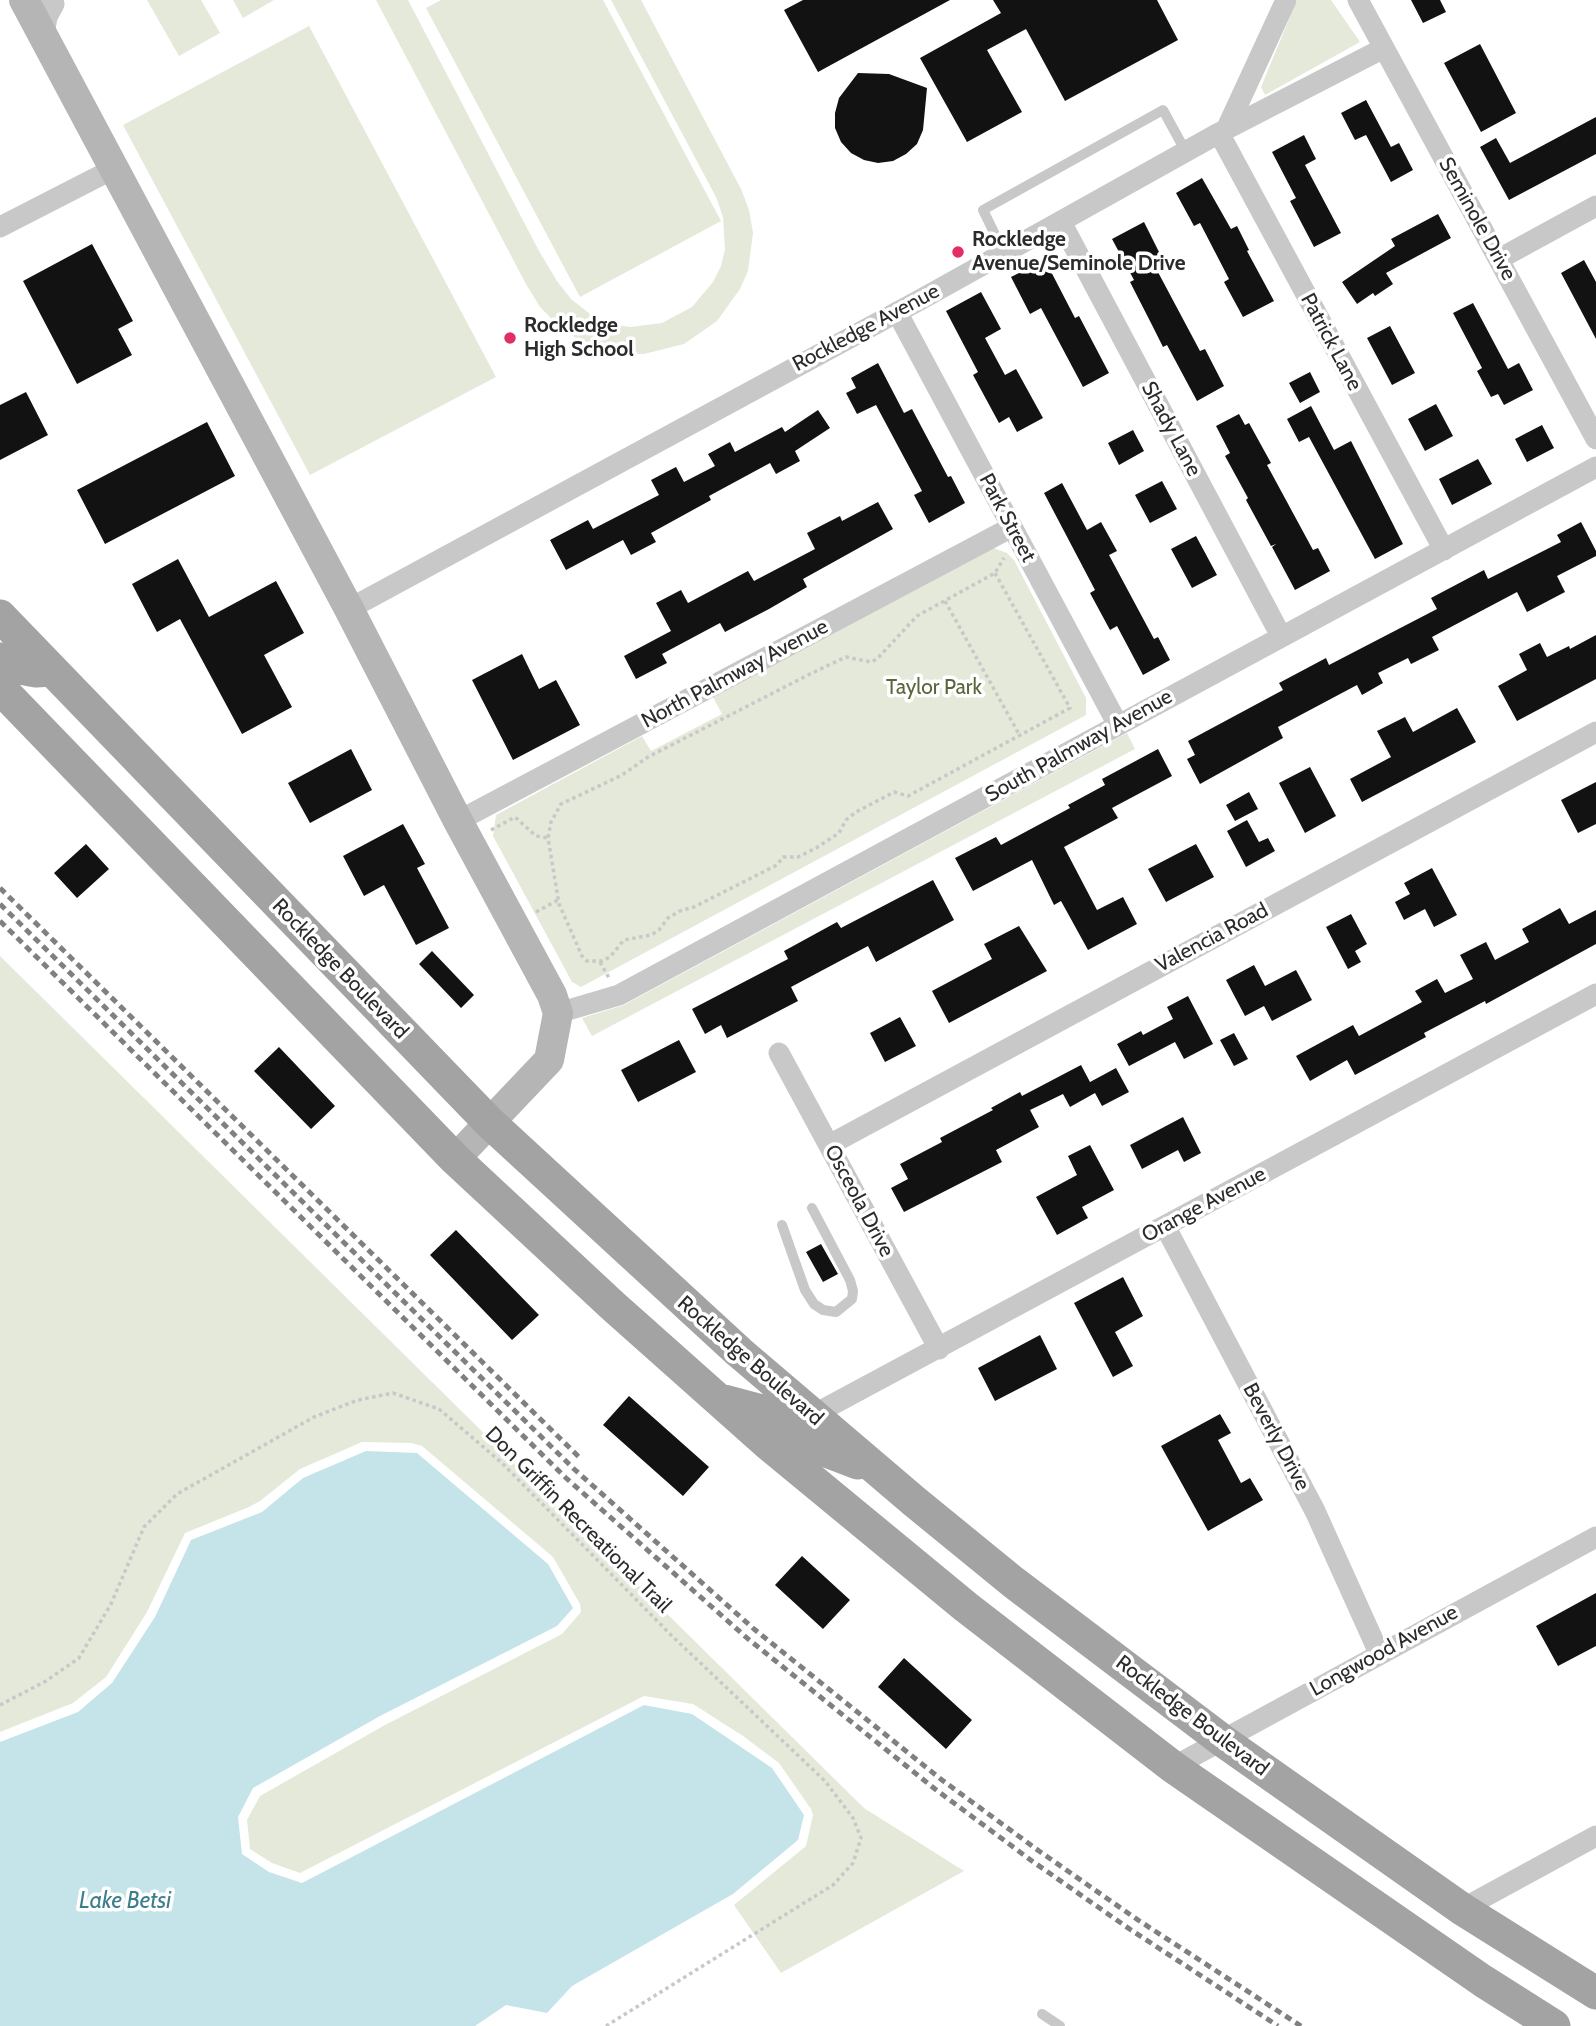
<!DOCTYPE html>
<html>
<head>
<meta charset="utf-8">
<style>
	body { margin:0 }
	canvas { display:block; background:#fff }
</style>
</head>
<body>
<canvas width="1596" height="2026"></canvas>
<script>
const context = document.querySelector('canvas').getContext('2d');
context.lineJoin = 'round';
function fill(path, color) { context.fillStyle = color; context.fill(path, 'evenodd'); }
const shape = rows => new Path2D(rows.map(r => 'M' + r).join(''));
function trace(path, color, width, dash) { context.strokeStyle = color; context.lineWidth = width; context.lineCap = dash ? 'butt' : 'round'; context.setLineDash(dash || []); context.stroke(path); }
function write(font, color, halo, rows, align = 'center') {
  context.font = font + ' Cabin,sans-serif'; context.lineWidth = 7; context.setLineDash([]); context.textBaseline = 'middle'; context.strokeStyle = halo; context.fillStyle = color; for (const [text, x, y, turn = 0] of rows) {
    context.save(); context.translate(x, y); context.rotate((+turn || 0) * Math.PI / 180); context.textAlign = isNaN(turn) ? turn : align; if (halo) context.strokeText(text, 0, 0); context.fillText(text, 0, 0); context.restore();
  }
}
fill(shape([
	[147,0,201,0,220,33,179,56],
	[233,0,274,0,243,18],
	[376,0,408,0,539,251,557,281,571,299,590,314,610,324,630,327,662,323,692,307,713,282,721,266,725,249,723,217,716,197,611,0,641,0,741,189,749,210,753,233,748,271,740,289,717,321,684,344,644,354,623,354,601,350,577,339,557,324,540,307,526,284],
	[441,0,603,0,721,221,580,297,426,8],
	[1297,0,1331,0,1360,42,1265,95,1261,87],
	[309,26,496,377,310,475,123,125],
	[991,547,1007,553,1014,560,1086,698,1086,715,581,987,572,982,493,836,496,815,642,736,651,751,722,714,713,697],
	[1127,733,1135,749,592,1036,582,1018,624,1005],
	[0,956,864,1808,964,1871,781,1973,734,1905,806,1846,813,1815,811,1809,779,1763,743,1736,693,1704,644,1696,300,1873,272,1863,250,1849,247,1820,260,1796,385,1725,562,1634,581,1612,580,1604,553,1557,422,1446,411,1443,362,1442,300,1469,260,1501,249,1507,185,1533,147,1612,106,1677,73,1703,0,1732]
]), '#e5e9d9');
fill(shape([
	[366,1451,417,1453,548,1564,573,1608,557,1626,380,1716,253,1788,238,1817,242,1854,269,1872,302,1883,644,1705,692,1714,772,1768,804,1815,798,1840,733,1894,572,1986,547,2013,506,2005,475,2026,0,2026,0,1742,78,1712,112,1683,155,1617,191,1540,262,1512,303,1478]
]), '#c4e4ea');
fill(shape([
	[803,0,950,0,818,72,784,10],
	[993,0,1157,0,1178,40,1065,101,1026,29,987,50,1022,112,967,142,920,58,1001,13],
	[1411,0,1440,0,1446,12,1423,23],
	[1480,44,1516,113,1481,132,1444,63],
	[858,73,889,74,927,88,923,130,917,144,906,154,893,161,878,163,864,160,851,153,841,142,835,128,835,113,839,98],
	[1366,100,1391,147,1399,143,1413,170,1391,182,1366,135,1355,140,1341,113],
	[1596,117,1596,154,1509,200,1480,147,1496,138,1510,163],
	[1304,135,1316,159,1305,165,1341,233,1314,247,1290,201,1296,198,1272,152],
	[1202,178,1231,229,1237,226,1249,250,1247,251,1274,301,1243,317,1224,282,1229,279,1200,223,1194,226,1176,193],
	[1438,214,1451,238,1386,273,1393,284,1375,296,1373,293,1357,304,1342,282,1395,246,1391,239],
	[1144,222,1160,254,1151,259,1200,351,1205,349,1224,386,1197,401,1167,345,1163,347,1151,323,1130,282,1134,280,1112,239],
	[92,244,133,321,118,329,132,355,77,384,23,281],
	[1045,260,1075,318,1079,316,1109,373,1083,387,1041,308,1030,314,1011,277],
	[1584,260,1596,282,1596,339,1561,273],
	[981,292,1001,329,985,338,1005,375,1016,369,1043,418,1017,432,1009,417,999,423,973,375,978,372,946,311],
	[1473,303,1508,369,1519,363,1533,390,1504,405,1498,394,1491,397,1477,371,1482,368,1453,313],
	[1390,326,1415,373,1392,385,1367,338],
	[878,363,904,413,912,409,948,477,951,476,965,503,929,523,914,495,922,491,876,405,857,414,846,393,856,388,851,378],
	[1310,372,1320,392,1300,403,1289,383],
	[26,392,48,435,0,460,0,405],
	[1436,404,1453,436,1425,451,1408,419],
	[1311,406,1334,450,1351,441,1403,544,1375,559,1309,437,1299,442,1287,419],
	[818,410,830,428,795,451,800,461,776,474,770,463,709,496,711,500,651,533,656,542,631,555,623,540,566,570,550,540,588,520,593,529,659,495,651,480,676,467,684,482,715,466,708,454,730,442,735,452,782,427,785,432],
	[1239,414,1245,425,1249,423,1271,463,1267,465,1313,550,1318,548,1330,571,1295,590,1272,547,1276,544,1271,546,1246,500,1248,498,1225,456,1230,453,1216,426],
	[207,422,235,476,105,544,77,490],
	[1542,425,1554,448,1527,462,1515,439],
	[1133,430,1144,451,1119,465,1108,443],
	[1478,459,1492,484,1452,505,1439,479],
	[1162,481,1177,509,1150,523,1135,495],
	[1062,483,1087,530,1101,522,1117,551,1109,555,1154,639,1158,637,1170,660,1143,675,1117,626,1110,630,1090,593,1095,590,1044,493],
	[878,502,893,529,803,579,807,587,769,609,725,632,720,623,662,654,667,663,636,679,624,656,671,631,656,603,681,590,688,603,748,571,754,581,815,549,807,533,840,516,842,521],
	[1581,522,1596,551,1596,556,1557,576,1565,592,1527,612,1517,592,1432,637,1439,650,1411,664,1408,658,1378,673,1383,683,1362,695,1357,685,1278,727,1283,738,1200,784,1187,759,1195,755,1188,741,1283,690,1279,683,1326,658,1329,665,1437,609,1431,598,1484,570,1488,579,1561,542,1557,535],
	[1196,536,1217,575,1192,588,1171,549],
	[178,559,209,617,276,581,304,633,264,655,292,707,242,734,180,619,157,632,132,584],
	[1596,635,1596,679,1517,721,1498,686,1527,670,1519,654,1540,643,1547,657,1569,646,1570,649],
	[522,654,539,689,556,680,580,725,513,760,472,680],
	[1457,708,1476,742,1362,802,1350,779,1391,757,1377,731,1405,717,1413,732],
	[351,749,372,790,310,823,288,783],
	[1158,749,1172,776,1112,808,1118,818,1064,847,1097,910,1123,897,1137,924,1088,950,1061,901,1054,905,1032,860,973,891,955,858,996,837,1001,845,1070,808,1068,805,1105,785,1102,779],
	[1310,767,1336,816,1305,833,1279,783],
	[1596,782,1596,824,1578,833,1561,800],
	[1249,792,1258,809,1235,821,1226,805],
	[1247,820,1259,842,1268,838,1275,851,1246,867,1227,831],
	[403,824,425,864,417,868,449,928,416,945,384,885,364,896,343,856],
	[86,844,109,869,77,898,54,873],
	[1196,844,1214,877,1166,902,1148,869],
	[1432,868,1457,915,1434,927,1425,909,1404,920,1395,902,1410,894,1404,883],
	[933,880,954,920,876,962,868,946,791,987,798,1001,727,1038,721,1025,705,1034,692,1009,788,959,784,951,837,922,841,928],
	[1560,908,1569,924,1596,910,1596,944,1486,1004,1485,1001,1424,1033,1426,1037,1355,1075,1347,1060,1310,1081,1296,1056,1353,1025,1359,1036,1422,1002,1415,991,1437,979,1445,993,1473,979,1460,955,1486,942,1495,960,1529,942,1522,929],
	[1351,914,1367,944,1355,951,1361,962,1348,969,1326,927],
	[1019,926,1047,971,949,1023,932,991,992,959,984,944],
	[432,951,474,995,461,1008,419,964],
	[1254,965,1265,986,1296,970,1312,1000,1272,1021,1264,1006,1245,1016,1226,980],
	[1188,996,1213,1044,1184,1059,1175,1042,1129,1066,1117,1044,1141,1031,1143,1035,1173,1019,1167,1007],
	[900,1017,916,1046,885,1062,870,1033],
	[1234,1033,1248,1059,1234,1066,1220,1040],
	[679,1040,696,1072,638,1102,621,1070],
	[279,1047,335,1106,311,1129,254,1071],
	[1081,1065,1090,1082,1116,1068,1129,1092,1102,1106,1095,1093,1070,1107,1063,1094,1030,1110,1039,1127,996,1150,1002,1162,904,1212,891,1188,908,1179,900,1164,942,1142,940,1138,993,1110,991,1108,1020,1092,1022,1096],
	[1183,1117,1201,1153,1184,1162,1178,1150,1142,1169,1130,1145],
	[1090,1145,1114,1190,1082,1207,1088,1218,1057,1235,1036,1197,1077,1175,1068,1156],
	[456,1230,539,1315,512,1340,430,1255],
	[821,1244,838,1274,823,1282,806,1252],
	[1123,1277,1143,1316,1115,1332,1133,1366,1113,1377,1074,1303],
	[1040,1335,1057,1369,995,1401,978,1368],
	[629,1396,709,1467,683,1496,603,1425],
	[1220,1414,1231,1433,1218,1440,1241,1483,1250,1478,1263,1500,1208,1531,1161,1446],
	[802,1556,850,1600,823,1629,775,1585],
	[1596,1593,1596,1646,1558,1666,1536,1626],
	[904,1658,972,1720,946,1749,878,1687]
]), '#121212');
trace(shape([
	[995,573,1070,708,908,796,894,792,856,812,846,820,839,833,816,848,798,857,783,857,777,865,694,907,680,911,668,918,659,930,651,935,624,940,610,957,602,961,587,961,582,956,559,904,548,838,551,822,561,804,622,775,648,757,812,673,846,657,871,662,877,659,917,616,995,573,1004,558],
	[945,601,1020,736],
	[491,830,515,817,536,836,548,838],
	[536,912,558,900],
	[600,962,609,978],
	[0,1705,46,1681,79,1658,111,1604,144,1527,177,1494,314,1417,358,1400,393,1393,439,1409,502,1463,672,1636,825,1781,853,1818,861,1838,853,1863,833,1885,606,2026]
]), '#c8c8c8', 3.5, [3.5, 3.5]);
trace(shape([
	[1004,253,983,210,1163,110,1186,152],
	[782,1225,805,1290,814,1304,823,1310,836,1312,852,1299,853,1291,850,1280,812,1208],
	[1042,2014,1060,2026]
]), '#c8c8c8', 10);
trace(shape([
	[1358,0,1596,439],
	[27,3,41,6,54,4,47,17,44,35,27,3],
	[1226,130,1286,0],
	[1219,133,1444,550],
	[1061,222,1281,636],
	[0,227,115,168],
	[1499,259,1596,206],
	[897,312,1118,725],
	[349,609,918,301,1219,133,1384,48],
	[458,821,1012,527],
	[558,1013,619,995,1596,467],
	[779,1053,939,1349],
	[829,1145,1596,732],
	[1165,1226,1315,1511,1379,1653],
	[813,1415,1596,994],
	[1173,1767,1596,1537],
	[1462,1909,1596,1836]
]), '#c8c8c8', 21);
trace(shape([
	[24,0,349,609,458,821,552,995,558,1013,549,1060,455,1159]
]), '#b5b5b5', 30);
trace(shape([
	[0,616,489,1122,739,1352,915,1502,1013,1582,1223,1741,1462,1909,1596,1993],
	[0,659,15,667,36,671,52,670],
	[0,688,455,1159,613,1306,767,1443,966,1607,1173,1767,1483,1981,1554,2026],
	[724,1401,788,1418,813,1415],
	[767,1443,801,1444,824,1450,858,1463]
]), '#a3a3a3', 33);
trace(shape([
	[0,888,582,1460],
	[0,904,574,1469,754,1629,942,1780,1039,1851,1138,1920,1301,2026],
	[0,921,566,1478,747,1638,935,1789,1032,1861,1131,1930,1278,2026]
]), '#808080', 5, [7, 5]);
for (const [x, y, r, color] of [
	[958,252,7,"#e22e64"],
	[510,338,7,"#e22e64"]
]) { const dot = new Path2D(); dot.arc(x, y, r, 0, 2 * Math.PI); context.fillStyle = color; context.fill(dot); trace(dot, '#fff', 2.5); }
write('21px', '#2b2b2b', '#fff', [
	["Seminole Drive",1477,219,61],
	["Rockledge Avenue",866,328,-28],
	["Patrick Lane",1331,342,62],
	["Shady Lane",1171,429,62],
	["Park Street",1007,518,62],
	["North Palmway Avenue",735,674,-28],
	["South Palmway Avenue",1079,746,-29],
	["Valencia Road",1212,938,-28],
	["Rockledge Boulevard",340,969,46],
	["Osceola Drive",859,1201,62],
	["Orange Avenue",1204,1205,-28],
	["Rockledge Boulevard",750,1361,41],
	["Beverly Drive",1276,1437,62],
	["Don Griffin Recreational Trail",578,1520,45],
	["Longwood Avenue",1384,1651,-29],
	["Rockledge Boulevard",1192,1716,37]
]);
write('bold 21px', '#2b2b2b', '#fff', [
	["Rockledge",972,240],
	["Avenue/Seminole Drive",972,264],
	["Rockledge",524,326],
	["High School",524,350]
], 'left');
write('21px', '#58663a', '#fff', [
	["Taylor Park",934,688]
]);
write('italic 23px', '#3c7e8b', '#fff', [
	["Lake Betsi",125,1901]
]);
</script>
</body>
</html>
